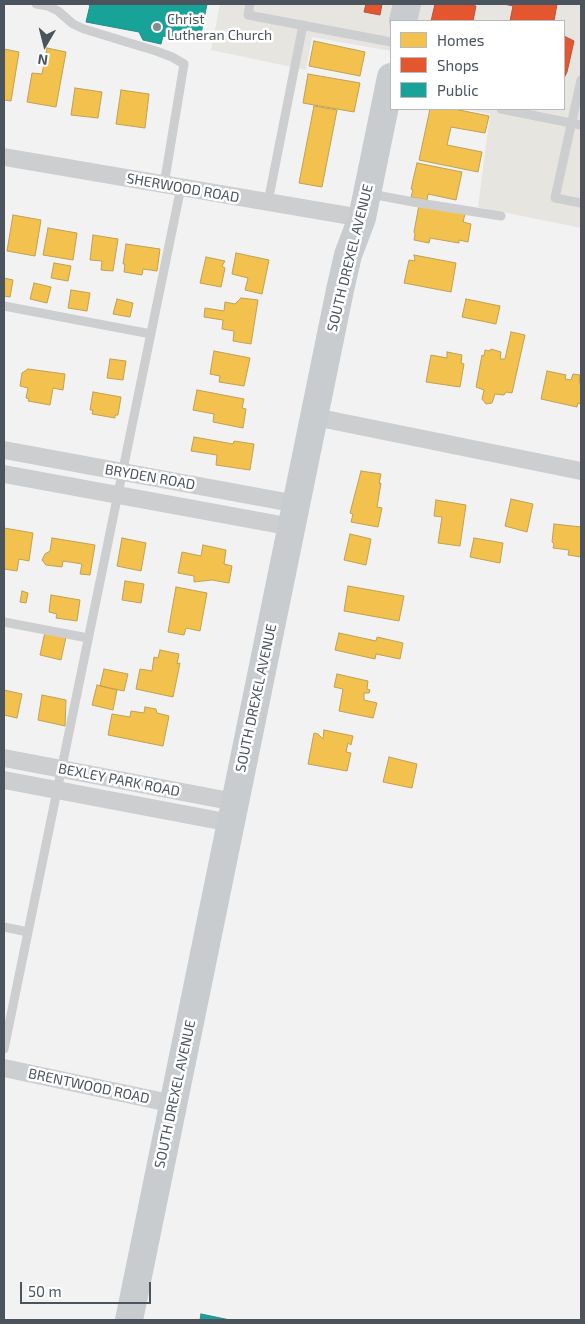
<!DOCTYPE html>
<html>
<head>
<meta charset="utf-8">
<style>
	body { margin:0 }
	#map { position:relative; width:585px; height:1324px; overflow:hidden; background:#f2f2f2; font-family:"Exo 2",sans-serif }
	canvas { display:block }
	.frame { position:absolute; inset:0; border:5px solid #4b535d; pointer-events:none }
	.legend { position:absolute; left:390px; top:20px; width:175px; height:90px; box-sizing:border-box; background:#fff; border:1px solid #b7babe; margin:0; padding:6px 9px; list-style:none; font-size:15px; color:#4b535d }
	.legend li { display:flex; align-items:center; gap:10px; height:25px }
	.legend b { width:25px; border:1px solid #b7babe }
	.north { position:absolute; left:20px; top:20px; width:50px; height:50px; -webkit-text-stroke:4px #fff; paint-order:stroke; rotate:188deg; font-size:14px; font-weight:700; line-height:20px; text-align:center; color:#4b535d }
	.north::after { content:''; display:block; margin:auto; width:18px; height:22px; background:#4b535d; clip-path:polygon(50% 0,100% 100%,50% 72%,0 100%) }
	.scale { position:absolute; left:20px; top:1282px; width:131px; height:22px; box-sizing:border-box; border:2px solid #4b535d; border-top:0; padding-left:6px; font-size:15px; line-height:18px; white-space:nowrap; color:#4b535d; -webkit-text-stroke:4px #fff; paint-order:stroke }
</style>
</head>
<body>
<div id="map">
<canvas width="585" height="1324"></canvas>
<div class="frame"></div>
<ul class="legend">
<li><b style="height:14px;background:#f2c14e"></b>Homes</li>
<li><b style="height:14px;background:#e4572e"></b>Shops</li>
<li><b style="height:14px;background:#17a398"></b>Public</li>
</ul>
<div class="north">N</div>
<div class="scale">50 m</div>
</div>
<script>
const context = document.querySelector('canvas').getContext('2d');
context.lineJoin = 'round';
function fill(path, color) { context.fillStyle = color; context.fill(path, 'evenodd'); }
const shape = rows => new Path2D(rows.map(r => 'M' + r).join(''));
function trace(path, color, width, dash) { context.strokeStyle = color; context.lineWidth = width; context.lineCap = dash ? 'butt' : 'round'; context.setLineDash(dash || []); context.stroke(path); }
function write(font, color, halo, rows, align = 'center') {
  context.font = font + ' "Exo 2",sans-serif'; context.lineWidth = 5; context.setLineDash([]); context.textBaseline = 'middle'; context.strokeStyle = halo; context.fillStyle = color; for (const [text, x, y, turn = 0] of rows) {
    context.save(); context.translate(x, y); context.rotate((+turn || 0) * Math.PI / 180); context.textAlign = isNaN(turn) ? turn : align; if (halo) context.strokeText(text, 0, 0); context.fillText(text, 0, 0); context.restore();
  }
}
fill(shape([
	[220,4,581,4,581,228,478,207,490,114,464,109,564,109,564,21,391,21,391,51,312,37,306,70,211,50]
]), '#e6e5e0');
const homes = shape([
	[314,41,365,52,360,76,309,66,314,41],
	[47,48,66,52,56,107,27,102,32,73,42,74,47,48],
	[4,49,19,52,11,101,4,100,4,49],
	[308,74,360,83,354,112,303,103,308,74],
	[75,88,102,92,98,118,71,115,75,88],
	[121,90,149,94,145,128,116,124,121,90],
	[314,106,337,110,322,187,299,183,314,106],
	[430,109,454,109,489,116,485,133,451,127,447,145,482,152,478,172,419,160,430,109],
	[417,163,462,172,456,200,428,194,427,200,411,197,413,190,411,189,417,163],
	[419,205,465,214,463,222,471,224,468,242,459,240,459,243,430,238,429,243,414,240,415,234,414,232,419,205],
	[13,215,41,220,35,256,7,251,13,215],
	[48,228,77,233,73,260,43,255,48,228],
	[93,235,118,239,113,271,101,270,102,261,90,260,93,235],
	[126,244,160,249,157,271,143,269,142,275,124,272,125,264,123,264,126,244],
	[236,253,269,260,262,294,245,290,248,278,232,274,236,253],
	[414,255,456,263,451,292,404,283,409,260,415,261,414,255],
	[206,257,225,261,222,266,225,268,221,287,200,283,206,257],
	[54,263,71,266,68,281,51,278,54,263],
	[4,278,13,280,10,297,4,296,4,278],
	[34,283,51,287,47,303,30,299,34,283],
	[71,290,90,293,87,311,68,308,71,290],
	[241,298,258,300,251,344,233,341,234,331,222,329,223,320,204,317,205,308,224,311,225,302,235,304,241,298],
	[117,299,133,303,130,317,113,314,117,299],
	[466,299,500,306,496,324,462,317,466,299],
	[511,332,525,335,512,393,506,392,504,395,495,394,492,403,486,404,482,399,484,390,476,387,482,355,484,356,485,350,490,351,491,349,501,352,500,359,505,359,511,332],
	[214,351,250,358,244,386,219,382,220,376,210,374,214,351],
	[447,352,462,355,461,363,464,364,460,387,426,382,431,355,447,358,447,352],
	[110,359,126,361,123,380,107,378,110,359],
	[28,369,65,374,63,390,53,388,50,405,28,401,29,399,26,398,28,388,20,386,22,373,28,369],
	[547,371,566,375,565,379,571,380,573,374,580,375,579,383,581,383,581,404,578,403,577,407,541,399,547,371],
	[197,390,244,399,242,408,246,409,243,428,213,422,214,414,193,410,197,390],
	[93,392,121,397,118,415,115,415,115,418,92,414,93,410,90,410,93,392],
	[194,437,233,444,234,441,254,444,250,470,216,465,217,455,191,451,194,437],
	[361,471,381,474,379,484,381,483,377,507,382,508,378,527,351,522,353,514,350,513,361,471],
	[511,499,533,504,527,532,505,526,511,499],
	[436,500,466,505,460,546,438,543,442,517,434,516,436,500],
	[554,524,581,527,581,557,568,555,569,550,553,548,554,544,552,542,554,524],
	[4,528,33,533,29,561,19,559,17,571,4,569,4,528],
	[350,534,371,539,366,565,344,560,350,534],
	[52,538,95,545,90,575,80,574,82,564,63,561,62,567,46,565,42,560,45,554,50,551,52,538],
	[122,538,146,543,141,571,117,566,122,538],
	[474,538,503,543,500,563,470,557,474,538],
	[203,545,226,550,224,564,232,566,229,583,212,580,194,582,194,576,178,573,182,552,201,556,203,545],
	[125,581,144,584,141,603,122,600,125,581],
	[348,586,404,596,399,621,344,611,348,586],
	[176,587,207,593,200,631,186,628,184,635,168,632,176,587],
	[22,591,28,593,26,603,20,602,22,591],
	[51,595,80,600,77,621,56,618,57,614,49,612,51,595],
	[45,632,66,637,61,660,40,655,45,632],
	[339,633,376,641,377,637,403,643,400,659,376,654,375,659,335,650,339,633],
	[160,650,179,654,177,664,180,663,173,697,136,689,140,669,152,671,154,657,158,658,160,650],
	[104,669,128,674,124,691,100,686,104,669],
	[337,674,368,681,367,689,370,690,369,693,364,693,364,700,377,703,373,718,339,711,343,689,334,687,337,674],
	[97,685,117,690,113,710,92,705,97,685],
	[4,690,22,694,17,718,4,715,4,690],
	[42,695,66,700,65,726,38,720,42,695],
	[145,707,156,709,157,713,169,716,163,746,108,735,112,714,130,717,131,711,144,713,145,707],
	[324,730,353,736,351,745,348,743,346,752,351,753,347,771,308,764,314,733,318,734,323,739,324,730],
	[389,757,417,764,412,788,383,782,389,757]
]);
fill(homes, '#f2c14e');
trace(homes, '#c0a052', 1);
const shops = shape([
	[366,4,382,4,380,15,364,12,366,4],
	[435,4,464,4,476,6,473,21,431,21,435,4],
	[504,4,557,4,554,21,510,21,513,6,504,4],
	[564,36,574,41,567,72,564,78,564,36]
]);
fill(shops, '#e4572e');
trace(shops, '#b6563c', 1);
const public = shape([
	[84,4,207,4,201,34,191,31,189,41,163,36,161,44,143,40,139,32,86,22,90,5,84,4],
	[201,1314,230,1320,200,1320,201,1314]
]);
fill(public, '#17a398');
trace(public, '#278b86', 1);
trace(shape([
	[36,4,48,6,58,11,73,24,84,29,156,51,172,57,184,64,164,185],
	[250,4,248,15,391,42],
	[581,80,555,198,581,203],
	[501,109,581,125],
	[371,194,413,202,501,216],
	[268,202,303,25],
	[4,306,151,334],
	[4,622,88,638],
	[4,927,28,932],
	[4,1049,181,187]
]), '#ccced0', 9);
trace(shape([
	[4,157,362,218],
	[315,417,581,471],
	[4,450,297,504],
	[4,474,292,527],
	[4,758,235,802],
	[4,780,231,823],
	[4,1068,174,1104]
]), '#ccced0', 18);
trace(shape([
	[403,21,407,4],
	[129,1320,340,290,348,255,362,218,391,77]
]), '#c9ccce', 28);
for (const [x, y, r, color] of [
	[157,27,5,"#858b91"]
]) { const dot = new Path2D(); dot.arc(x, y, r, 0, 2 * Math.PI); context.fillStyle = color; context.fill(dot); trace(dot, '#fff', 2); }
write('14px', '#4b535d', '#fff', [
	["Christ",167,19],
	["Lutheran Church",167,35]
], 'left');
write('14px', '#4b535d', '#fff', [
	["SHERWOOD ROAD",183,188,10],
	["SOUTH DREXEL AVENUE",350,258,-76],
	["BRYDEN ROAD",150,477,10],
	["SOUTH DREXEL AVENUE",256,698,-78],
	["BEXLEY PARK ROAD",119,780,11],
	["BRENTWOOD ROAD",89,1086,12],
	["SOUTH DREXEL AVENUE",175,1094,-78]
]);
</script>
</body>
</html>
